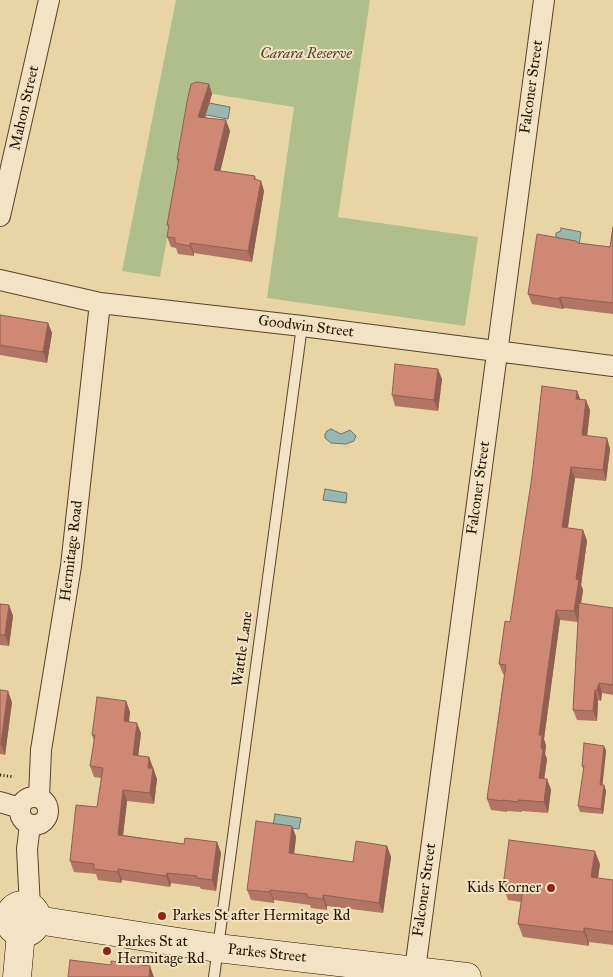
<!DOCTYPE html>
<html>
<head>
<meta charset="utf-8">
<style>
	body { margin:0 }
	canvas { display:block; background:#e9d4a5 }
</style>
</head>
<body>
<canvas width="613" height="977"></canvas>
<script>
const context = document.querySelector('canvas').getContext('2d');
context.lineJoin = 'round';
function fill(path, color) { context.fillStyle = color; context.fill(path, 'evenodd'); }
const shape = rows => new Path2D(rows.map(r => 'M' + r).join(''));
function trace(path, color, width, dash) { context.strokeStyle = color; context.lineWidth = width; context.lineCap = dash ? 'butt' : 'round'; context.setLineDash(dash || []); context.stroke(path); }
function write(font, color, halo, rows, align = 'center') {
  context.font = font + ' "IM FELL Great Primer",serif'; context.lineWidth = 4; context.setLineDash([]); context.textBaseline = 'middle'; context.strokeStyle = halo; context.fillStyle = color; for (const [text, x, y, turn = 0] of rows) {
    context.save(); context.translate(x, y); context.rotate((+turn || 0) * Math.PI / 180); context.textAlign = isNaN(turn) ? turn : align; if (halo) context.strokeText(text, 0, 0); context.fillText(text, 0, 0); context.restore();
  }
}
fill(shape([
	[176,0,370,0,338,217,478,237,465,326,267,298,294,107,194,91,160,277,122,271]
]), '#b0be8c');
const water = shape([
	[204,102,230,107,228,119,207,115,203,118,204,102],
	[561,228,581,232,579,246,556,237,556,233,561,231,561,228],
	[331,429,341,434,350,430,356,436,354,441,346,444,331,443,325,438,325,434,327,431,331,429],
	[325,489,347,493,346,503,323,500,325,489],
	[275,814,301,818,299,829,273,826,275,814]
]);
fill(water, '#99b7af');
trace(water, '#6b7569', 1);
const lane = shape([
	[214,977,302,326]
]);
const street = shape([
	[0,216,49,0],
	[0,280,100,303,302,326,613,366],
	'20 811a14 14 0 1 1 28 0a14 14 0 1 1-28 0Z',
	[39,797,41,750,71,566,100,303],
	[0,802,20,808],
	[30,907,27,849,30,825],
	[414,977,544,0]
]);
const secondary = shape([
	'9 919a14 14 0 1 1 28 0a14 14 0 1 1-28 0Z',
	[37,920,217,948,467,977],
	[17,977,21,933]
]);
trace(lane, '#564329', 12);
trace(street, '#564329', 22);
trace(secondary, '#251300', 29);
trace(shape([
	[0,775,14,777]
]), '#251300', 3, [1, 2.5]);
trace(lane, '#f1e3c4', 10);
trace(street, '#f1e3c4', 20);
trace(secondary, '#f1e3c4', 28);
fill(shape([
	[209,84,212,94,205,117,230,131,220,171,255,176,256,180,261,181,264,191,252,262,194,253,194,256,178,254,176,248,171,247,167,237,169,229,167,225,178,164,177,159],
	[613,227,613,314,564,308,563,309,532,304,528,294,578,243,610,247],
	[0,315,48,323,52,333,47,363,0,355],
	[442,379,438,411,395,406,392,395],
	[577,391,580,399,590,410,587,436,607,438,610,449,606,481,575,478,568,528,583,530,587,541,581,585,583,590,581,604,613,608,613,695,602,693,601,701,598,700,597,721,577,720,573,710,578,622,560,620,544,739,546,746,545,754,547,759,544,779,547,779,551,790,548,813,522,811,522,812,507,811,507,812,491,810,487,799,504,675,503,674,499,664,510,622],
	[0,604,9,605,13,616,9,646,0,645],
	[0,690,12,702,5,755,0,754],
	[126,701,130,712,129,722,141,733,138,756,149,757,157,779,154,804,127,801,123,835,184,844,217,842,221,853,216,891,201,889,200,887,171,883,170,887,122,880,121,883,98,880,96,874,74,872,70,861,97,807,101,778,94,777,90,766,94,741,92,735],
	[604,746,606,751,602,785,604,785,606,791,603,814,580,812,578,806,584,771,582,766],
	[292,826,296,837,294,854,353,862,387,846,391,857,383,913,327,906,327,910,311,908,310,905,274,900,274,903,251,900,247,890],
	[600,864,598,878,613,880,613,945,589,942,589,946,523,937,518,924,521,902,508,900,503,886]
]), '#b17564');
fill(shape([
	[209,84,212,94,202,127,198,117],
	[226,120,230,131,218,181,214,170],
	[261,181,264,191,252,262,248,251],
	[190,243,194,253,194,256,190,246],
	[560,297,564,308,563,309,559,299],
	[48,323,52,333,47,363,43,352],
	[438,369,442,379,438,411,434,400],
	[577,391,581,401,576,399],
	[586,400,590,410,586,446,582,435],
	[607,438,610,449,606,481,603,470],
	[571,467,575,478,566,538,562,527],
	[583,530,587,541,581,585,583,590,578,622,574,611,576,579],
	[9,605,13,616,9,646,5,635],
	[556,610,560,620,544,739,546,746,545,754,547,759,543,788,539,778,541,748,539,735],
	[599,683,602,693,601,701,597,690],
	[595,690,598,700,597,721,593,711],
	[8,691,12,702,5,755,1,744],
	[126,701,130,712,127,732,124,721],
	[137,723,141,733,137,766,133,755],
	[604,746,606,751,602,790,600,785],
	[149,757,153,768,152,778,148,768],
	[153,768,157,779,154,804,150,793],
	[547,779,551,790,548,813,544,802],
	[604,785,606,791,603,814,601,809],
	[123,790,127,801,122,845,118,835],
	[292,826,296,837,293,864,289,853],
	[217,842,221,853,216,891,212,880],
	[387,846,391,857,383,913,379,903],
	[595,851,600,864,596,891,591,877],
	[118,869,122,880,121,883,118,872],
	[167,873,171,883,170,887,166,876],
	[270,890,274,900,274,903,270,892],
	[323,895,327,906,327,910,323,899],
	[584,928,589,942,589,946,584,932],
	[150,966,154,977,149,977]
]), '#905f51');
const building = shape([
	[197,82,209,84,198,117,226,120,214,170,255,176,254,179,261,181,248,251,190,243,190,246,175,243,175,238,167,237,169,225,167,225,179,159,177,159,187,102,191,84,197,82],
	[613,227,613,303,560,297,559,299,528,294,537,234,576,241,578,243,610,247,613,227],
	[0,315,48,323,43,352,0,345,0,315],
	[395,364,438,369,434,400,392,395,395,364],
	[542,386,577,391,576,399,586,400,582,435,607,438,603,470,571,467,562,527,583,530,576,579,579,580,574,611,556,610,539,735,542,735,541,748,543,749,539,778,547,779,544,802,518,800,518,802,503,800,503,801,487,799,506,665,499,664,505,621,510,622,532,476,542,386],
	[579,603,613,608,613,685,599,683,597,690,595,690,593,711,573,710,579,603],
	[0,604,9,605,5,635,0,635,0,604],
	[0,690,8,691,1,744,0,744,0,690],
	[97,697,126,701,124,721,137,723,133,755,149,757,148,768,153,768,150,793,123,790,118,835,184,844,185,838,217,842,212,880,197,878,197,876,167,873,166,876,118,869,118,872,94,869,94,864,70,861,76,805,97,807,103,768,90,766,95,735,92,735,97,697],
	[584,743,604,746,600,785,604,785,601,809,578,806,584,766,582,766,584,743],
	[256,821,292,826,289,853,353,862,356,841,387,846,379,903,323,895,323,899,307,897,307,894,270,890,270,892,247,890,256,821],
	[509,840,595,851,591,877,613,880,613,932,584,928,584,932,518,924,523,889,503,886,509,840],
	[70,960,111,965,111,961,150,966,149,977,68,977,70,960]
]);
fill(building, '#ce8874');
trace(building, '#905f51', 1);
for (const [x, y, r, color] of [
	[551,888,5,"#8f2418"],
	[162,916,5,"#8f2418"],
	[107,951,5,"#8f2418"]
]) { const dot = new Path2D(); dot.arc(x, y, r, 0, 2 * Math.PI); context.fillStyle = color; context.fill(dot); trace(dot, '#f1e3c4', 2); }
write('italic 15px', '#4f462a', '#f1e3c4', [
	["Carara Reserve",306,54]
]);
write('15px', '#251300', '#f1e3c4', [
	["Falconer Street",532,87,-82],
	["Mahon Street",25,108,-77],
	["Goodwin Street",306,327,7],
	["Falconer Street",479,488,-82],
	["Hermitage Road",72,551,-83],
	["Wattle Lane",243,649,-82],
	["Falconer Street",425,890,-82],
	["Parkes Street",267,954,6]
]);
write('15px', '#251300', '#f1e3c4', [
	["Kids Korner",541,888,"right"],
	["Parkes St after Hermitage Rd",172,916],
	["Parkes St at",117,942],
	["Hermitage Rd",117,959]
], 'left');
</script>
</body>
</html>
